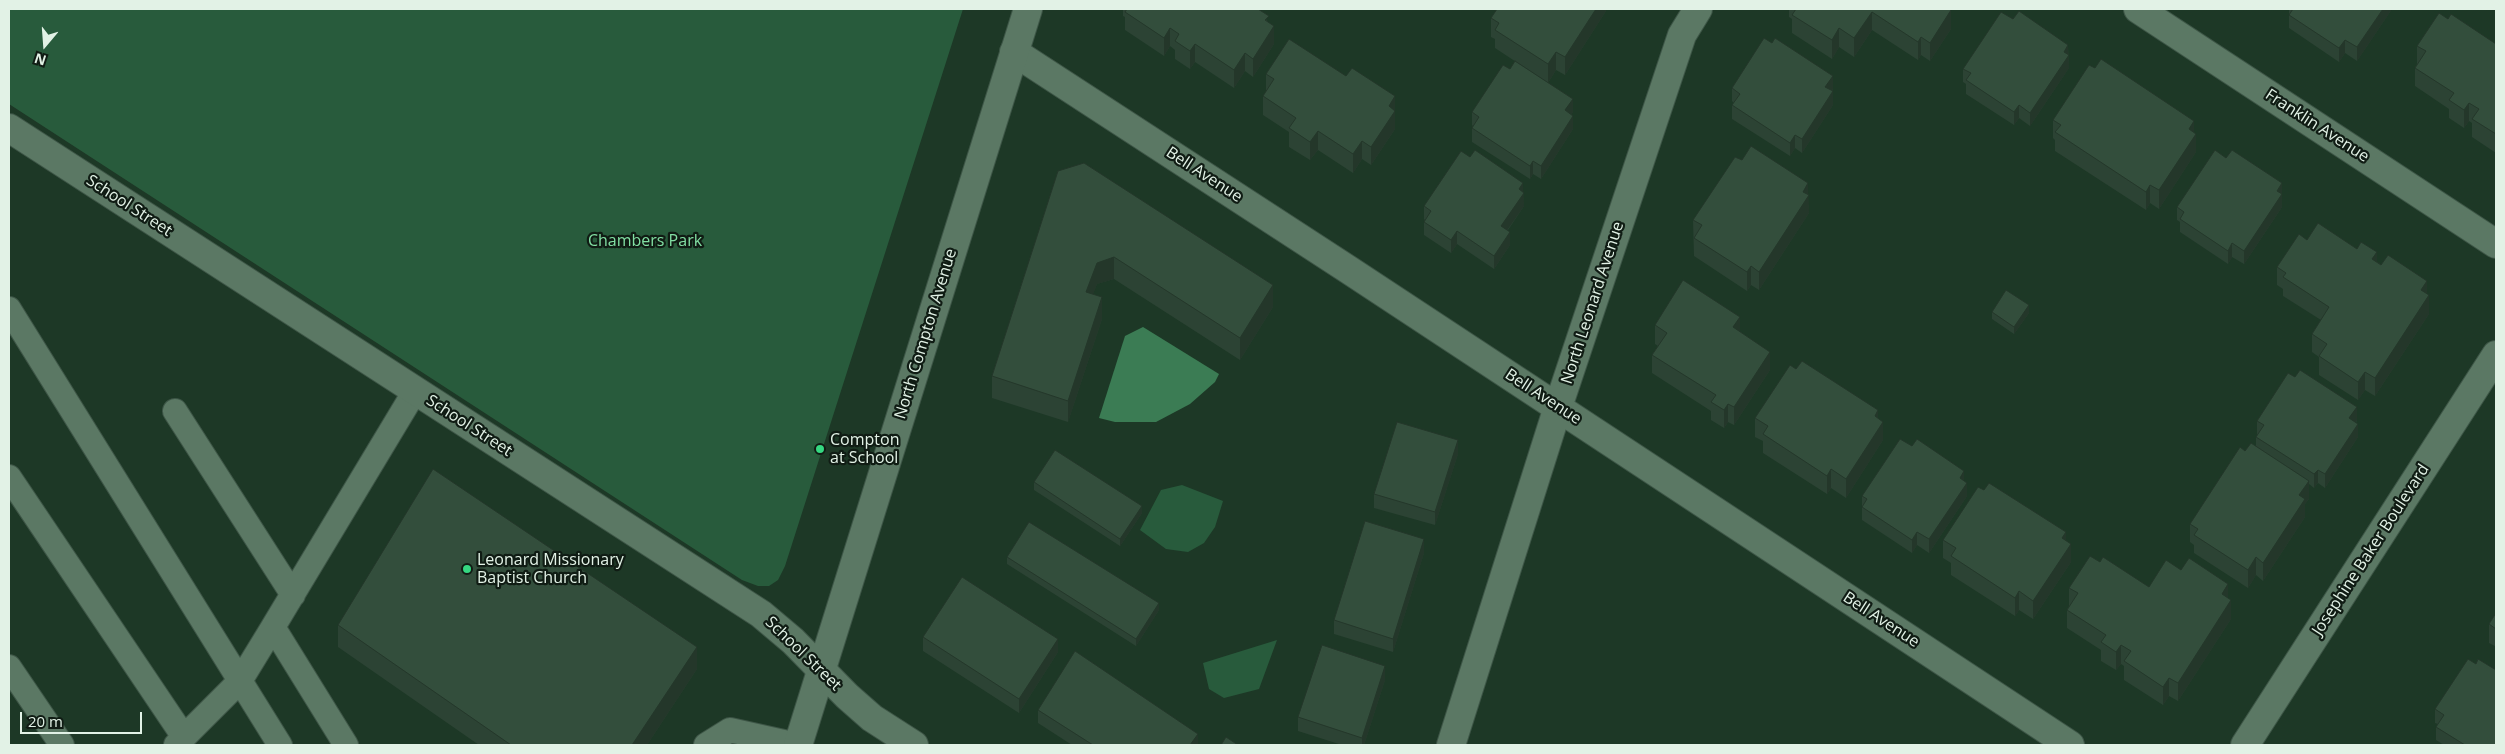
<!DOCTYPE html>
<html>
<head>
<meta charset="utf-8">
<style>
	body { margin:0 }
	#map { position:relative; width:2505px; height:754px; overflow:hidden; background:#1d3826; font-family:"Open Sans",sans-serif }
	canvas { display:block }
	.frame { position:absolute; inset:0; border:10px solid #e2f2e6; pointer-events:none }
	.north { position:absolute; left:20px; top:20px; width:50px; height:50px; -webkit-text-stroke:4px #101c14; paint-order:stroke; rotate:198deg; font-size:14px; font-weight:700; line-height:20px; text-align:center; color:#e2f2e6 }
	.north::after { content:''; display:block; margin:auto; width:18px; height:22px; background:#e2f2e6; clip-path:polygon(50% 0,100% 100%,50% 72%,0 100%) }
	.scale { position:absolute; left:20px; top:712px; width:122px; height:22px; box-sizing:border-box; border:2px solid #e2f2e6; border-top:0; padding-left:6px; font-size:15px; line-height:18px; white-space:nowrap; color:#e2f2e6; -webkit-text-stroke:4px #101c14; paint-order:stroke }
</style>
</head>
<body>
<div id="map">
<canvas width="2505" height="754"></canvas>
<div class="frame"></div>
<div class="north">N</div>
<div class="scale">20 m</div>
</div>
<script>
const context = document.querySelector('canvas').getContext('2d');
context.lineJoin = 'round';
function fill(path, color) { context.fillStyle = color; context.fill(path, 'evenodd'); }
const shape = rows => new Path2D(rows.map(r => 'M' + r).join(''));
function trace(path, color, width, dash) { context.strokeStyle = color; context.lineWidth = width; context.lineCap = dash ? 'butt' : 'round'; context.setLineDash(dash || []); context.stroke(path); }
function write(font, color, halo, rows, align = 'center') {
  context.font = font + ' "Open Sans",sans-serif'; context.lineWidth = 4.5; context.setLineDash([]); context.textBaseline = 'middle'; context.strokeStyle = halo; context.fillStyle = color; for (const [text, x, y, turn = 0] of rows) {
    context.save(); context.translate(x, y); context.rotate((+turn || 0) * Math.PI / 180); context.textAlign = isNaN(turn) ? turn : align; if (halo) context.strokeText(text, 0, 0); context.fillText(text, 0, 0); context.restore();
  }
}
fill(shape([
	[9,9,963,9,785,566,778,580,769,586,758,586,742,580,9,104],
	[1182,485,1223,501,1215,527,1204,543,1188,552,1166,549,1140,530,1161,490],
	[1277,640,1259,689,1224,698,1209,689,1203,663]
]), '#285b3c');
fill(shape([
	[1143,327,1219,374,1215,382,1190,404,1156,422,1115,422,1099,418,1125,336]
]), '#3b7c54');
const service = shape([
	[9,309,280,745],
	[175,411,293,595],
	[9,477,184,737],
	[9,667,62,745],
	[176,745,240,681,273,627],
	[346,745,273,627,415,391],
	[706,745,730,730,797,745]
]);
const minor = shape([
	[2138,9,2496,244],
	[1014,52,1349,270,2070,745],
	[9,128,761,614,793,641,847,696,872,718,914,745],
	[1451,745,1558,407,1682,35,1698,9],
	[2245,745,2496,355]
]);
const secondary = shape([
	[798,745,1028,9]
]);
trace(service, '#3e5647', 26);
trace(minor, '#3e5647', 30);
trace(secondary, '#3e5647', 30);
trace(service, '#5b7864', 24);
trace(minor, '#5b7864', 28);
trace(secondary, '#5b7864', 28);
fill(shape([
	[1123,9,1258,9,1269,23,1274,44,1253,77,1245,71,1234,88,1195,62,1190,69,1175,59,1175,50,1170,46,1164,56,1125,30,1125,17,1123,16],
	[1606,9,1606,11,1565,75,1556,70,1548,83,1495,48,1495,39,1491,37,1491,18],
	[1789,9,1952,9,1951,10,1951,29,1930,61,1921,55,1918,60,1872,30,1854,57,1839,47,1832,59,1792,33,1792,19,1789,17],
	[2289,9,2392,9,2357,61,2345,53,2339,62,2289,28],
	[2013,19,2068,45,2069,68,2030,126,2019,118,2014,125,1966,94,1966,84,1963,82,1963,69],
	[2448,19,2496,44,2496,153,2472,137,2472,123,2469,121,2464,128,2449,118,2449,109,2415,86,2415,68,2417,64,2417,46],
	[1772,43,1833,89,1832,91,1833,105,1802,153,1795,148,1790,156,1732,119,1732,105,1734,103,1732,101,1732,88],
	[1266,74,1346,76,1395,96,1395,129,1371,165,1362,159,1353,173,1318,150,1310,160,1289,147,1289,132,1263,115,1263,96,1266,92],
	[1472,112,1573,112,1571,115,1573,129,1541,179,1533,174,1530,179,1472,142,1472,128,1473,126,1472,125],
	[2053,120,2194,133,2196,152,2159,209,2150,203,2146,210,2055,151,2055,140,2053,138],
	[2226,158,2282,183,2282,207,2244,264,2232,257,2228,264,2180,232,2180,222,2177,220,2177,207],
	[1058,171,1273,307,1240,360,1114,279,1097,284,1093,294,1102,319,1068,422,992,398,992,376],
	[1523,192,1524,206,1508,230,1510,245,1494,269,1457,244,1451,253,1424,235,1424,222,1425,220,1424,219,1424,206],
	[1808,195,1809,213,1759,290,1751,285,1747,291,1694,256,1693,220],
	[2307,240,2377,262,2427,294,2429,314,2375,396,2365,390,2358,400,2319,375,2319,357,2312,352,2312,334,2321,320,2283,296,2283,289,2277,285,2277,267],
	[1992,312,2029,313,2014,334,1992,319],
	[1655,325,1740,332,1770,370,1734,425,1728,422,1724,428,1711,420,1711,411,1652,373,1652,355,1658,346,1655,344],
	[1755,418,1878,419,1883,440,1846,498,1831,488,1827,494,1763,453,1763,441,1755,437],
	[2357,420,2356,423,2358,437,2325,488,2318,483,2314,488,2309,484,2309,499,2305,504,2305,517,2263,581,2256,575,2248,588,2194,553,2194,545,2190,542,2190,524,2245,451,2256,447,2256,437,2258,435,2257,434,2257,421],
	[1458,454,1435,525,1374,508,1374,494],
	[1964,481,1967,496,1929,553,1917,545,1912,553,1862,520,1862,496],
	[1034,482,1142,513,1120,546,1034,490],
	[1943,540,2066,541,2071,562,2033,619,2019,610,2015,616,1951,575,1951,563,1943,558],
	[1424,553,1393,652,1334,634,1334,620],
	[1007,557,1159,610,1136,646,1007,564],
	[2100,562,2149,587,2228,598,2231,619,2178,701,2169,696,2163,705,2124,680,2124,666,2121,664,2116,670,2101,661,2101,650,2067,628,2067,610,2069,606,2069,588],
	[2496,613,2496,656,2495,655,2495,646,2489,643,2489,624],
	[338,625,697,669,647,745,479,745,338,647],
	[923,637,1058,652,1019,713,923,651],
	[1385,680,1364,745,1342,745,1298,731,1298,717],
	[2435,709,2496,745,2444,745,2436,740,2436,727,2438,724,2435,723],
	[1038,710,1198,745,1072,745,1038,723]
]), '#2c4334');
fill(shape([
	[1596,9,1606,9,1606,11,1565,75,1565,57],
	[1943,9,1952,9,1949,14,1951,10,1951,29,1930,61,1930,43],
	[2383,9,2392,9,2357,61,2357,47],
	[1872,12,1872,30,1854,57,1854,38],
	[1274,26,1274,44,1253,77,1253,59],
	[1170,28,1170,46,1164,56,1164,38],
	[1839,28,1839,47,1832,59,1832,40],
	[1921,37,1921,55,1918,60,1918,42],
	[2345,40,2345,53,2339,62,2339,48],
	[1195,44,1195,62,1190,69,1190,51],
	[2068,45,2069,68,2030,126,2030,113],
	[1556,52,1556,70,1548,83,1548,64],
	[1245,53,1245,71,1234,88,1234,70],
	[1833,76,1833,89,1825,100,1825,87],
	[1833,91,1833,105,1802,153,1802,139],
	[1395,96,1395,129,1371,165,1371,147,1389,106],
	[1573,99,1573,112,1565,124,1565,110],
	[2469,103,2469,121,2464,128,2464,110],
	[2019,105,2019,118,2014,125,2014,112],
	[1573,116,1573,129,1541,179,1541,166],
	[2194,121,2194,137,2196,134,2196,152,2159,209,2159,190,2189,129],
	[1318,131,1318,150,1310,160,1310,142],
	[1795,135,1795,148,1790,156,1790,143],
	[1362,141,1362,159,1353,173,1353,154],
	[1533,161,1533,174,1530,179,1530,166],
	[1523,183,1524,206,1501,239,1501,226,1519,189],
	[1808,183,1809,213,1759,290,1759,272],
	[2282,183,2282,207,2244,264,2244,251],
	[2150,185,2150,203,2146,210,2146,192],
	[1457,231,1457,244,1451,253,1451,240],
	[1510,232,1510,245,1494,269,1494,256],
	[2232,243,2232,257,2228,264,2228,251],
	[2377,252,2377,270,2372,259],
	[1114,257,1114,279,1097,284,1086,314,1086,292,1097,263],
	[1751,266,1751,285,1747,291,1747,272],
	[2427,281,2427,298,2429,295,2429,314,2375,396,2375,378,2421,290],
	[1273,285,1273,307,1240,360,1240,338],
	[1102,297,1102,319,1068,422,1068,401],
	[2029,305,2029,313,2014,334,2014,327],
	[1740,317,1740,335,1733,327],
	[1770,352,1770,370,1734,425,1734,407],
	[2365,372,2365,390,2358,400,2358,382],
	[1728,404,1728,422,1724,428,1724,410],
	[2357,407,2357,420,2349,432,2349,418],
	[1878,410,1878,429,1875,416],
	[1883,422,1883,440,1846,498,1846,479],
	[2358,424,2358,437,2325,488,2325,474],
	[1458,440,1458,454,1435,525,1435,512],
	[1831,469,1831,488,1827,494,1827,476],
	[2318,470,2318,483,2314,488,2314,474],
	[1964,471,1964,484,1960,478],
	[2309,481,2309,499,2305,504,2305,517,2263,581,2263,563,2299,495],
	[1967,483,1967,496,1929,553,1929,539],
	[1142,506,1142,513,1120,546,1120,539],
	[1917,532,1917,545,1912,553,1912,540],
	[2066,532,2066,550,2062,538],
	[1424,539,1424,553,1393,652,1393,639],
	[2071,544,2071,562,2033,619,2033,601],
	[2256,557,2256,575,2248,588,2248,570],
	[2228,584,2228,602,2222,594],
	[2019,591,2019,610,2015,616,2015,598],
	[2231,600,2231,619,2178,701,2178,683],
	[1159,603,1159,610,1136,646,1136,639],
	[1058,639,1058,652,1019,713,1019,699],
	[2121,645,2121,664,2116,670,2116,652],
	[697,647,697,669,647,745,632,745],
	[1385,666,1385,680,1364,745,1362,745,1362,738],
	[2169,678,2169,696,2163,705,2163,687],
	[1198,734,1198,745,1190,745]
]), '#24372a');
const building = shape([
	[1127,9,1258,9,1269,16,1265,20,1274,26,1253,59,1245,53,1234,70,1195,44,1190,51,1175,41,1179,34,1170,28,1164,38,1125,12,1127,9],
	[1497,9,1596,9,1565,57,1556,52,1548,64,1495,30,1499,23,1491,18,1497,9],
	[1796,9,1949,9,1951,10,1930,43,1921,37,1918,42,1872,12,1854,38,1839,28,1832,40,1792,15,1796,9],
	[2293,9,2383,9,2357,47,2345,40,2339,48,2289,15,2293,9],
	[2019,11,2068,45,2064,52,2069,55,2030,113,2019,105,2014,112,1966,80,1971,73,1963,69,2001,12,2013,19,2019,11],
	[2439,13,2448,19,2451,14,2496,44,2496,134,2472,119,2479,109,2469,103,2464,110,2449,100,2454,93,2415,68,2426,51,2417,46,2439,13],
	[1764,38,1772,43,1775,38,1833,76,1825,87,1833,91,1802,139,1795,135,1790,143,1732,105,1740,94,1732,88,1764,38],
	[1289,39,1346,76,1352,68,1395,96,1389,106,1395,111,1371,147,1362,141,1353,154,1318,131,1310,142,1289,128,1296,118,1263,96,1274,79,1266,74,1289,39],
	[2101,59,2194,121,2189,129,2196,134,2159,190,2150,185,2146,192,2055,132,2061,125,2053,120,2089,65,2095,68,2101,59],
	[1515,61,1573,99,1565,110,1573,116,1541,166,1533,161,1530,166,1472,128,1479,117,1472,112,1503,65,1510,69,1515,61],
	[1751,146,1808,183,1803,192,1809,195,1759,272,1751,266,1747,272,1694,238,1702,225,1693,220,1735,157,1742,160,1751,146],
	[1475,150,1523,183,1519,189,1524,193,1501,226,1510,232,1494,256,1457,231,1451,240,1424,222,1431,211,1424,206,1461,151,1470,157,1475,150],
	[2215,150,2226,158,2232,150,2282,183,2277,191,2282,194,2244,251,2232,243,2228,251,2180,219,2184,212,2177,207,2215,150],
	[1084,163,1273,285,1240,338,1114,257,1097,263,1086,292,1102,297,1068,401,992,376,1058,171,1084,163],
	[2318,223,2357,249,2361,242,2377,252,2372,259,2381,265,2388,255,2427,281,2421,290,2429,295,2375,378,2365,372,2358,382,2319,356,2327,344,2312,334,2329,307,2283,277,2286,273,2277,267,2299,234,2307,240,2318,223],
	[1683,280,1740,317,1733,327,1770,352,1734,407,1728,404,1724,410,1711,402,1716,395,1652,355,1667,333,1655,325,1683,280],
	[2006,290,2029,305,2014,327,1992,312,2006,290],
	[1802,361,1878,410,1875,416,1883,422,1846,479,1831,469,1827,476,1763,434,1768,426,1755,418,1790,365,1796,369,1802,361],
	[2300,370,2357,407,2349,418,2358,424,2325,474,2318,470,2314,474,2256,437,2264,425,2257,421,2288,373,2295,377,2300,370],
	[1397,422,1458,440,1435,512,1374,494,1397,422],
	[1900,439,1912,446,1917,439,1964,471,1960,478,1967,483,1929,539,1917,532,1912,540,1862,507,1867,499,1862,496,1900,439],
	[2251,443,2309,481,2299,495,2305,499,2263,563,2256,557,2248,570,2194,535,2198,529,2190,524,2240,447,2245,451,2251,443],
	[1055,450,1142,506,1120,539,1034,482,1055,450],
	[433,469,697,647,632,745,511,745,338,625,433,469],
	[1989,483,2066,532,2062,538,2071,544,2033,601,2019,591,2015,598,1951,556,1956,548,1943,540,1978,487,1984,490,1989,483],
	[1365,521,1424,539,1393,639,1334,620,1365,521],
	[1029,522,1159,603,1136,639,1007,557,1029,522],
	[2090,556,2100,562,2103,557,2149,587,2166,560,2181,570,2189,558,2228,584,2222,594,2231,600,2178,683,2169,678,2163,687,2124,661,2131,651,2121,645,2116,652,2101,642,2106,635,2067,610,2078,593,2069,588,2090,556],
	[962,577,1058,639,1019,699,923,637,962,577],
	[2496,613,2496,629,2489,624,2496,613],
	[1322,645,1385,666,1362,738,1298,717,1322,645],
	[1075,651,1198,734,1190,745,1093,745,1038,710,1075,651],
	[2468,659,2476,664,2478,659,2496,670,2496,745,2465,745,2436,727,2444,715,2435,709,2468,659],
	[1226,737,1238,745,1221,745,1226,737]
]);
fill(building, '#334e3c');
trace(building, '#24372a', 1);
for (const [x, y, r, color] of [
	[820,449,5,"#35d881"],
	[467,569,5,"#35d881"]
]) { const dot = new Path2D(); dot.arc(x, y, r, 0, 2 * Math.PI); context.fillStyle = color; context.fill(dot); trace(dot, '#101c14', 2); }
write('16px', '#e2f2e6', '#101c14', [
	["Franklin Avenue",2317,126,33],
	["Bell Avenue",1204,175,33],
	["School Street",129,206,33],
	["North Leonard Avenue",1593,303,-72],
	["North Compton Avenue",926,334,-73],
	["Bell Avenue",1543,397,33],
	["School Street",469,426,33],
	["Josephine Baker Boulevard",2371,550,-57],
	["Bell Avenue",1881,620,33],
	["School Street",803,654,44]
]);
write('16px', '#82dfa3', '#101c14', [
	["Chambers Park",645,241]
]);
write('16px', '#e2f2e6', '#101c14', [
	["Compton",830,440],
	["at School",830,458],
	["Leonard Missionary",477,560],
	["Baptist Church",477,578]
], 'left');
</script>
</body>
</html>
